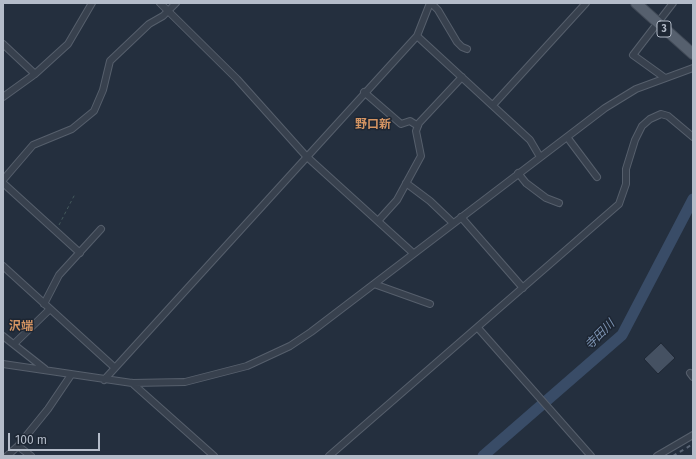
<!DOCTYPE html>
<html>
<head>
<meta charset="utf-8">
<style>
	body { margin:0 }
	#map { position:relative; width:696px; height:459px; overflow:hidden; background:#242f3e; font-family:"Fira Sans",sans-serif }
	canvas { display:block }
	.frame { position:absolute; inset:0; border:4px solid #b4bcc9; pointer-events:none }
	.scale { position:absolute; left:8px; top:433px; width:92px; height:18px; box-sizing:border-box; border:2px solid #b4bcc9; border-top:0; padding-left:5px; font-size:12px; line-height:14px; white-space:nowrap; color:#b4bcc9; -webkit-text-stroke:3px #1d2633; paint-order:stroke }
</style>
</head>
<body>
<div id="map">
<canvas width="696" height="459"></canvas>
<div class="frame"></div>
<div class="scale">100 m</div>
</div>
<script>
const context = document.querySelector('canvas').getContext('2d');
context.lineJoin = 'round';
const shape = rows => new Path2D(rows.map(r => 'M' + r).join(''));
function trace(path, color, width, dash) { context.strokeStyle = color; context.lineWidth = width; context.lineCap = dash ? 'butt' : 'round'; context.setLineDash(dash || []); context.stroke(path); }
function fill(path, color) { context.fillStyle = color; context.fill(path, 'evenodd'); }
function write(font, color, halo, rows, align = 'center') {
  context.font = font + ' "Fira Sans","Noto Sans JP",sans-serif'; context.lineWidth = 3; context.setLineDash([]); context.textBaseline = 'middle'; context.strokeStyle = halo; context.fillStyle = color; for (const [text, x, y, turn = 0] of rows) {
    context.save(); context.translate(x, y); context.rotate((+turn || 0) * Math.PI / 180); context.textAlign = isNaN(turn) ? turn : align; if (halo) context.strokeText(text, 0, 0); context.fillText(text, 0, 0); context.restore();
  }
}
trace(shape([
	[483,456,622,335,693,199]
]), '#394c67', 11);
const building = shape([
	[661,343,675,358,658,374,644,359,661,343]
]);
fill(building, '#455162');
trace(building, '#1f2835', 1);
const minor = shape([
	[160,3,237,79,306,156,413,253],
	[431,3,438,10,457,42,462,47,467,49],
	[417,36,530,140,540,157],
	[3,44,35,74],
	[665,78,633,55,673,3],
	[364,92,401,124,410,121,418,126],
	[3,97,35,74,68,44,92,3],
	[493,105,586,3],
	[567,137,597,177],
	[518,173,526,183,546,198,559,203],
	[3,180,33,145,72,129,94,111,103,90,110,61,149,24,163,16,176,3],
	[3,183,80,253],
	[406,183,430,201,453,223],
	[461,217,523,288],
	[378,221,397,200,421,156,416,131,419,123,462,77],
	[3,266,114,367],
	[374,284,430,304],
	[44,304,59,275,101,229],
	[478,328,591,456],
	[3,336,45,369],
	[14,344,50,309],
	[3,364,132,383,185,382,247,366,290,346,311,332,605,108,636,89,693,68],
	[690,373,693,377],
	[104,380,417,36,430,3],
	[132,383,214,456],
	[18,446,31,456],
	[7,456,18,446,48,409,71,375],
	[329,456,619,204,626,184,626,169,635,140,642,126,650,119,661,114,668,116,693,137],
	[657,456,693,435]
]);
const primary = shape([
	[636,3,693,54]
]);
trace(minor, '#565f6c', 8);
trace(primary, '#414a57', 12);
trace(shape([
	[59,225,75,194]
]), '#44595c', 1, [3, 3]);
trace(minor, '#38414e', 6);
trace(primary, '#56606e', 10);
trace(shape([
	[673,456,693,444]
]), '#5a6575', 2, [4, 4]);
for (const [x, y, w] of [
	[664,29,14]
]) { const box = new Path2D(); box.roundRect(x - w / 2, y - 8, w, 16, 3); context.fillStyle = '#1d2633'; context.fill(box); trace(box, '#b4bcc9', 1); }
write('bold 10px', '#b4bcc9', null, [
	["3",664,29]
]);
write('bold 12px', '#d59563', '#1d2633', [
	["野口新",373,125],
	["沢端",21,327]
]);
write('italic 12px', '#7c92b1', '#1d2633', [
	["寺田川",600,335,-45]
]);
</script>
</body>
</html>
